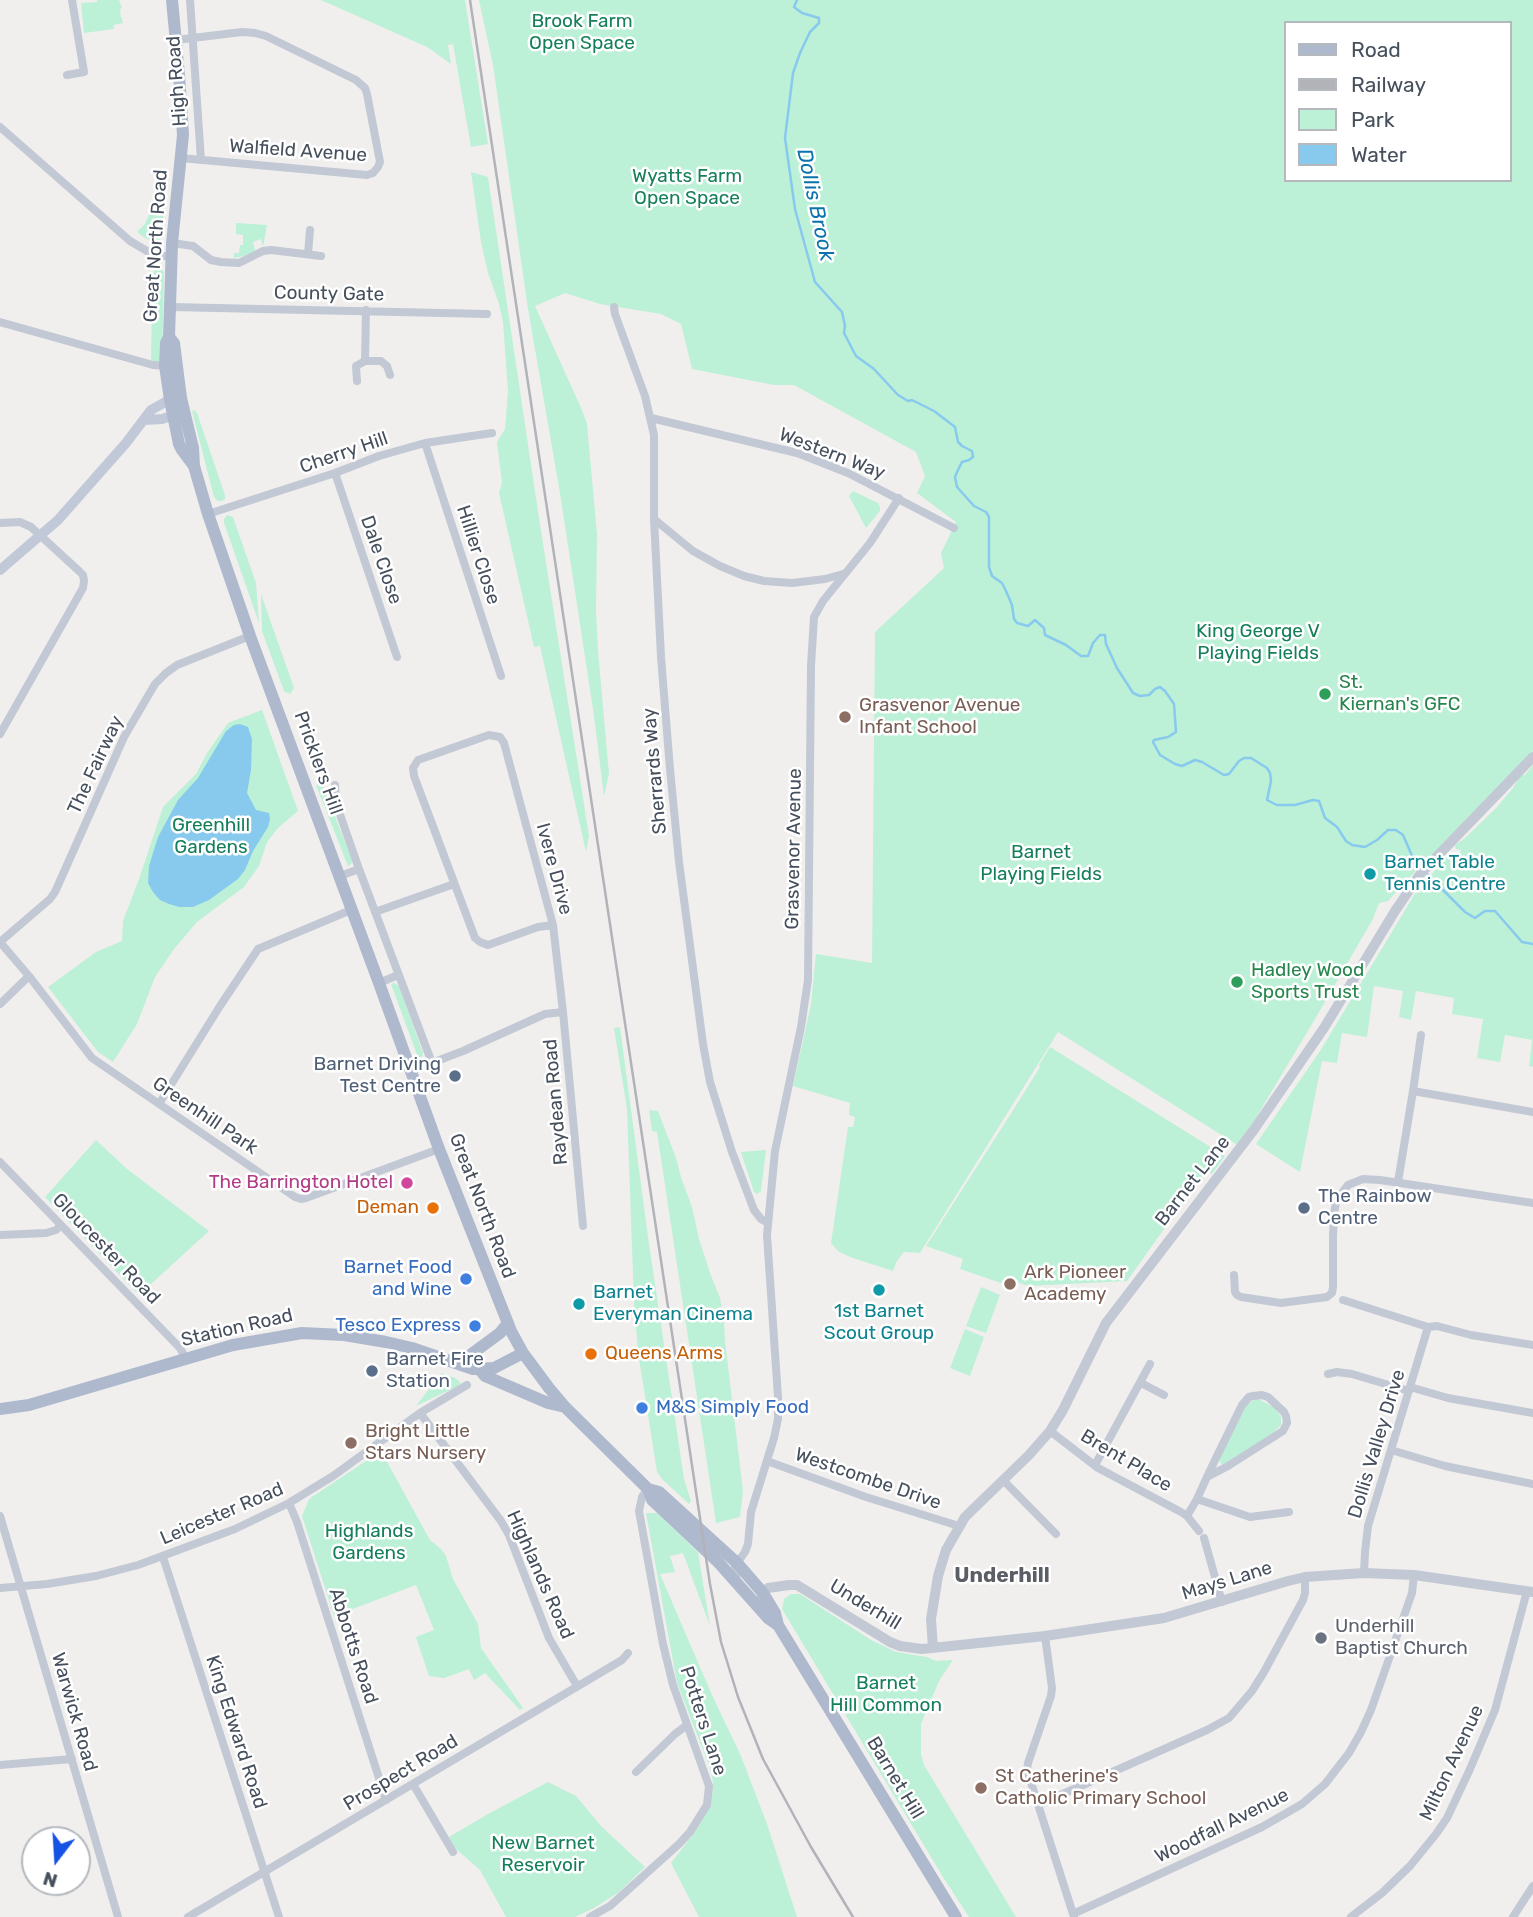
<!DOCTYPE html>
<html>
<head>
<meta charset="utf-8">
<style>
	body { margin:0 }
	#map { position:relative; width:1533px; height:1917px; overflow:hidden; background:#f1efee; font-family:Rubik,sans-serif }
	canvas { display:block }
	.legend { position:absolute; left:1284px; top:21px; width:228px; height:161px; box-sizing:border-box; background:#fff; border:2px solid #b5b9be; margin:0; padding:9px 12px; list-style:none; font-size:21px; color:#464f5c }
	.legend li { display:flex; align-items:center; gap:14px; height:35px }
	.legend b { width:35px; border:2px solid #b5b9be }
	.north { position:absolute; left:21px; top:1826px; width:70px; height:70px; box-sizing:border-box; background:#fff; border:2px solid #b5b9be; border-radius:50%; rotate:197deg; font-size:19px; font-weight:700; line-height:28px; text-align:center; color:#464f5c }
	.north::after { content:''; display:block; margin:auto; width:24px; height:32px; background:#1652e4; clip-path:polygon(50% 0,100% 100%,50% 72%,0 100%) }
</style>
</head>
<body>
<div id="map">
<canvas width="1533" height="1917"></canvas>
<ul class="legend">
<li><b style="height:9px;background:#aeb9ce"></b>Road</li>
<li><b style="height:9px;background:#b1b3b9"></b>Railway</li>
<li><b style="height:19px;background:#bcf0d7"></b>Park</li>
<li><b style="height:19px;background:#88caed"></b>Water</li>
</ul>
<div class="north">N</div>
</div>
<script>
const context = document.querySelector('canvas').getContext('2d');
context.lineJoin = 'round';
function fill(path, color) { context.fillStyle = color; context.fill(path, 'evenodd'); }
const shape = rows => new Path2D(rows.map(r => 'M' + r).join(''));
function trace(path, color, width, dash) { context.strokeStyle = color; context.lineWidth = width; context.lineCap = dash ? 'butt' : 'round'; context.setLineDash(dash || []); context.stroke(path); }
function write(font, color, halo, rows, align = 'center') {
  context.font = font + ' Rubik,sans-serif'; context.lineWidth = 5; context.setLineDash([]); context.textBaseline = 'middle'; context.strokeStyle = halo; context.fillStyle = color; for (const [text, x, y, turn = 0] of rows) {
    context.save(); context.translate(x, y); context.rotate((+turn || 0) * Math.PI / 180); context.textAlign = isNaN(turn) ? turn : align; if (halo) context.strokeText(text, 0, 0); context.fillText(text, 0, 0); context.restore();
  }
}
fill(shape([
	[97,0,119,0,122,8,120,9,121,18,122,18,123,23,113,25,114,29,84,33,81,3,97,2],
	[321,0,465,0,488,144,471,147,453,44,448,45,451,64,427,47],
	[479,0,1533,0,1533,751,1442,844,1443,846,1432,858,1428,858,1423,863,1388,901,1379,903,1373,919,1315,1019,1239,1146,1058,1032,920,1253,904,1252,897,1261,893,1271,850,1257,838,1251,831,1243,848,1127,853,1127,855,1117,849,1115,850,1103,793,1086,811,1004,816,954,872,963,875,632,944,568,941,553,956,522,917,493,925,476,916,452,794,385,774,385,692,369,681,324,661,314,600,304,565,293,535,306,582,410,587,424,597,534,596,612,598,651,609,774,604,796,594,716,560,493,528,309,493,65],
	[1286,23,1510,23,1510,180,1286,180],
	[471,172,488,177,539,518,589,836,586,852,540,646,534,647,499,493,502,483,497,442,505,429,508,391,503,322,499,304,488,273,481,242],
	[151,210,164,212,161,238,158,242,154,242,145,238,137,232,145,224],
	[236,223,267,225,263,247,261,239,253,242,255,251,244,256,234,258,234,253,239,253,240,245,243,245,243,235,236,234],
	[161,269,164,272,162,362,156,362,151,360,152,304,151,291,154,270],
	[194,410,197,413,225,495,225,499,222,501,218,501,214,497,192,411],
	[853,491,878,503,880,507,880,511,866,528,849,496],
	[227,515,233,517,256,583,259,623,224,523,224,519],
	[261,594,294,688,290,694,284,691,262,631],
	[262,710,298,811,278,828,267,842,259,866,244,887,197,922,174,949,155,977,137,1024,113,1062,98,1052,48,987,96,952,122,941,123,921,139,879,163,807,196,774,207,753,228,723],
	[1533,765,1533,1067,1529,1066,1532,1040,1505,1035,1500,1062,1477,1058,1483,1019,1452,1014,1454,998,1416,991,1411,1020,1399,1017,1403,991,1374,986,1367,1037,1342,1033,1337,1063,1322,1061,1300,1172,1256,1144,1320,1051,1416,892,1447,857,1459,855,1461,850,1456,849,1455,845,1464,839,1497,807,1513,788,1521,775,1525,775],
	[322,783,352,860,352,863,348,866,316,785],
	[394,983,399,986,423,1053,422,1058,419,1060,391,984],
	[620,1027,648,1237,684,1479,691,1501,689,1504,662,1479,657,1472,638,1352,634,1303,627,1109,614,1028],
	[1050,1047,1225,1156,1212,1174,1206,1170,1127,1281,1028,1286,1009,1279,1007,1285,960,1269,963,1259,926,1246,1012,1112,1040,1067,1039,1065],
	[649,1110,658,1111,676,1158,681,1177,692,1207,699,1239,710,1273,720,1298,724,1322,725,1341,743,1491,740,1517,716,1523,657,1132,652,1131],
	[96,1140,127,1169,209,1231,139,1295,45,1197],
	[766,1150,761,1191,757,1194,754,1192,741,1152],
	[981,1287,1000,1295,986,1333,966,1326],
	[965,1329,984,1337,970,1376,950,1368],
	[441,1373,455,1378,461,1383,458,1386,416,1406],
	[1257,1398,1275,1408,1281,1417,1281,1425,1271,1435,1224,1464,1221,1464,1219,1459,1246,1405],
	[381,1451,430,1540,441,1549,446,1556,453,1579,478,1624,481,1648,523,1708,520,1710,485,1673,474,1680,469,1669,444,1678,429,1676,416,1637,434,1630,416,1585,334,1616,302,1516,309,1499],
	[646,1513,657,1513,698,1552,710,1626,683,1553,670,1556,675,1572,660,1574,712,1695,741,1756,767,1824,797,1917,699,1917,671,1863,695,1832,706,1814,712,1797,713,1782,710,1768,677,1683],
	[791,1594,800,1594,871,1640,896,1652,927,1657,936,1661,953,1660,939,1681,921,1724,921,1754,924,1765,1016,1917,969,1917,943,1877,782,1609,784,1599],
	[548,1782,576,1796,602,1827,645,1867,619,1892,594,1908,575,1917,506,1917,480,1870,455,1848,449,1837,488,1814]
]), '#bcf0d7');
fill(shape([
	[240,724,248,727,252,739,251,770,247,793,256,810,269,813,270,819,268,827,253,851,245,870,238,879,209,900,193,907,179,907,169,904,160,900,153,892,148,883,149,866,158,837,178,800,198,778,226,731,234,725]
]), '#88caed');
trace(shape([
	[797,0,794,7,802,13,819,18,819,23,810,32,800,53,793,73,785,138,795,209,815,282,842,312,845,326,844,333,856,356,874,369,898,395,908,401,912,400,934,411,955,427,958,442,962,446,972,451,973,457,969,460,962,462,957,472,955,477,957,487,974,506,986,512,989,517,989,567,992,576,1002,583,1006,591,1012,605,1014,619,1017,623,1028,626,1035,620,1044,628,1045,635,1066,645,1081,656,1088,656,1093,643,1100,635,1105,635,1106,644,1117,668,1133,693,1140,696,1149,695,1155,689,1160,687,1165,691,1174,704,1176,732,1168,737,1154,740,1153,742,1160,755,1175,764,1182,766,1195,760,1202,762,1224,775,1229,774,1239,761,1244,758,1251,758,1267,768,1270,773,1271,781,1267,800,1277,805,1295,805,1313,800,1319,801,1325,818,1337,827,1346,841,1352,845,1365,847,1377,840,1388,830,1396,830,1403,835,1413,858,1420,867,1465,912,1475,918,1485,911,1495,911,1522,942,1533,944]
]), '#88caed', 2.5);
trace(shape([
	[190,0,201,160],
	[176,40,242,32,255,33,266,36,356,80,365,88,367,94,380,162,378,167,373,173,367,175,181,158],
	[67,75,84,72,72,0],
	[0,127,130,241,152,254,171,257],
	[172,243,193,246,211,260,221,262,239,263,263,251,271,250,321,256],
	[308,254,310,230],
	[171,307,487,314],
	[614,307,615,314,645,396,654,435,654,519,661,657,670,769,679,862,703,1044,710,1082,732,1152,754,1210,761,1219,768,1223],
	[0,322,153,365,170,366],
	[365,361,366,310],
	[357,381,356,366,365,361,381,361,387,366,390,375],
	[651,418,797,453,848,473,954,528],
	[425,443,501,676],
	[335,473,397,657],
	[208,514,335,473,379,456,425,443,492,433],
	[654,519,693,551,720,566,744,576,764,581,792,583,825,579,843,574],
	[0,523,20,522,31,527,79,571,83,575,84,581,83,588,0,734],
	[250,636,177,665,166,673,155,684,124,737,55,892,50,899,0,942,29,976,92,1058,295,1197,301,1199,306,1198,439,1149],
	[335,785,336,803,359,869,432,1063],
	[340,876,359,869],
	[375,912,454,884],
	[553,925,538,927,488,945,480,942,475,938,414,776,413,768,418,760,489,735,500,737,504,743,553,925,563,1012],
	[379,983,398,975],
	[0,1004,29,976],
	[411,1071,463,1051,545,1014,563,1012,583,1226],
	[1413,1091,1421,1035],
	[159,1104,220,1006,258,949,351,910],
	[0,1162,180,1348,186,1359],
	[1398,1182,1413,1091,1533,1112],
	[0,1235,46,1233,56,1230,61,1225],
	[1234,1275,1235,1292,1237,1295,1241,1297,1281,1303,1327,1297,1332,1293,1333,1287,1333,1237,1334,1213,1336,1203,1339,1197,1348,1185,1363,1179,1380,1180,1533,1203],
	[1343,1300,1428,1327,1437,1326,1471,1335,1533,1345],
	[1328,1374,1337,1372,1352,1374,1409,1391],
	[1141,1383,1164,1395],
	[1410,1387,1448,1398,1533,1413],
	[420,1413,501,1521,509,1535,549,1638,577,1686],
	[1050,1431,1098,1468,1181,1512,1187,1516,1199,1531],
	[1391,1450,1445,1466,1533,1484],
	[767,1461,866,1497,959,1526],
	[1095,1465,1150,1364],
	[1003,1480,1056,1534],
	[1197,1499,1250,1517,1289,1512],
	[289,1503,297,1522,386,1800],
	[0,1516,118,1917],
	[1187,1516,1197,1499,1207,1477,1216,1458,1242,1405,1249,1397,1253,1396,1262,1395,1268,1397,1284,1412,1286,1416,1287,1423,1283,1431,1228,1466,1207,1477],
	[1204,1538,1222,1602],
	[163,1557,279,1917],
	[1364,1573,1365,1552,1368,1526,1428,1327],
	[737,1582,735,1566,745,1552,748,1544,751,1512,774,1438,778,1419,778,1397,767,1235,775,1151,801,1027,808,980,811,666,814,617,823,601,870,543,899,498],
	[0,1588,47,1584,96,1576,138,1565,235,1529,289,1503,333,1476,420,1413,467,1385],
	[1045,1636,1052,1688,1051,1696,1028,1763,1027,1770,1074,1917],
	[0,1765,72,1759],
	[636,1772,675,1734,687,1725],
	[413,1784,453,1852],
	[1038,1805,1207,1730,1229,1718,1252,1691,1264,1672,1303,1600,1305,1593,1305,1577],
	[1073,1914,1262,1827,1302,1804,1325,1784,1349,1753,1361,1732,1371,1710,1412,1593,1414,1575],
	[188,1917,622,1660,628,1653],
	[590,1917,610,1906,679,1844,690,1832,707,1805,709,1786,673,1685,663,1644,639,1511,642,1497,648,1489],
	[1351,1917,1382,1893,1410,1866,1436,1834,1447,1818,1470,1769,1495,1710,1527,1591],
	[1513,1917,1533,1886]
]), '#c2c8d4', 8);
trace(shape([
	[761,1598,763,1593,768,1588,789,1585,797,1585,890,1642,900,1646,922,1649,1045,1636,1164,1618,1288,1581,1305,1577,1364,1573,1414,1575,1533,1592],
	[933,1648,931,1619,938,1576,946,1550,965,1517,1029,1455,1050,1431,1063,1410,1106,1323,1253,1131,1324,1028,1395,911,1421,873,1533,757]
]), '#c2c8d4', 10);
trace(shape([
	[144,420,162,419,181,413],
	[0,570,58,520,126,443,151,410,167,401,176,399]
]), '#c1c9d8', 10);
trace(shape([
	[172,0,179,75,183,135,172,243,169,337,166,343,165,366,170,400,179,444,182,450,194,466],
	[169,337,174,343,181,398,193,448,194,466,208,514,250,636,379,983,439,1149,511,1331,523,1353,549,1388,565,1407,648,1489,652,1500,719,1563,768,1618,778,1625],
	[458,1364,500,1333,508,1323],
	[480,1370,485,1376,548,1403,565,1407],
	[0,1409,29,1405,233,1345,302,1333,344,1335,386,1342,412,1348,473,1369,494,1368,523,1353],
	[648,1489,659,1492,737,1563,763,1593,775,1613,778,1625,956,1917]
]), '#aeb9ce', 12);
trace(shape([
	[470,0,710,1584,721,1642,738,1697,763,1759,811,1847,853,1917]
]), '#b1b3b9', 2.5);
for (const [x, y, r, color] of [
	[1325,694,7,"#2e9e5b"],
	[845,717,7,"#8d6e63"],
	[1370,874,7,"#0f9aa8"],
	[1237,982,7,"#2e9e5b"],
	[455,1076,7,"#5c6f8a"],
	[407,1183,7,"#d1479c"],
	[433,1208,7,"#e8710a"],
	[1304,1208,7,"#5c6f8a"],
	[466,1279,7,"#3f7fe0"],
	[1010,1284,7,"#8d6e63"],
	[879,1290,7,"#0f9aa8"],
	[579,1304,7,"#0f9aa8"],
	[475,1326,7,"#3f7fe0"],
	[591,1354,7,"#e8710a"],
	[372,1371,7,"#5c6f8a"],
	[642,1408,7,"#3f7fe0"],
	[351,1443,7,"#8d6e63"],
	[1321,1638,7,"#6b7280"],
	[981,1788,7,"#8d6e63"]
]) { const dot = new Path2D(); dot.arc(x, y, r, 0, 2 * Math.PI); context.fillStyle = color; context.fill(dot); trace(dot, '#fff', 2.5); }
write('19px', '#157f5a', '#fff', [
	["Brook Farm",582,22],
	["Open Space",582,44],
	["Wyatts Farm",687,177],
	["Open Space",687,199],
	["King George V",1258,632],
	["Playing Fields",1258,654],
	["Greenhill",211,826],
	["Gardens",211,848],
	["Barnet",1041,853],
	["Playing Fields",1041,875],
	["Highlands",369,1532],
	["Gardens",369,1554],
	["Barnet",886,1684],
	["Hill Common",886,1706],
	["New Barnet",543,1844],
	["Reservoir",543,1866]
]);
write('19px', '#464f5c', '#fff', [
	["High Road",177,81,-94],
	["Walfield Avenue",298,151,4],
	["Great North Road",156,246,-86],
	["County Gate",329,294,1],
	["Cherry Hill",344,453,-19],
	["Western Way",832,454,21],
	["Hillier Close",478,555,72],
	["Dale Close",381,560,71],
	["Pricklers Hill",318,763,70],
	["The Fairway",96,765,-65],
	["Sherrards Way",655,771,-95],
	["Grasvenor Avenue",794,849,-89],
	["Ivere Drive",554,869,75],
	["Raydean Road",556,1102,-95],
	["Greenhill Park",205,1116,34],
	["Barnet Lane",1193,1181,-52],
	["Great North Road",482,1206,69],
	["Gloucester Road",106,1249,46],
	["Station Road",237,1328,-13],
	["Dollis Valley Drive",1377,1444,-73],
	["Brent Place",1126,1461,31],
	["Westcombe Drive",868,1479,19],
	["Leicester Road",222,1514,-23],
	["Highlands Road",540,1575,66],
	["Mays Lane",1227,1581,-17],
	["Underhill",865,1605,31],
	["Abbotts Road",353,1646,72],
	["Warwick Road",74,1712,74],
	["Potters Lane",703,1721,72],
	["King Edward Road",236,1732,72],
	["Milton Avenue",1452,1763,-65],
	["Prospect Road",401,1773,-31],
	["Barnet Hill",895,1778,59],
	["Woodfall Avenue",1222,1826,-26]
]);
write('19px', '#27864d', '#fff', [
	["St.",1339,683],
	["Kiernan's GFC",1339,705],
	["Hadley Wood",1251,971],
	["Sports Trust",1251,993]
], 'left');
write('19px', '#785e54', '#fff', [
	["Grasvenor Avenue",859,706],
	["Infant School",859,728],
	["Ark Pioneer",1024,1273],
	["Academy",1024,1295],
	["Bright Little",365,1432],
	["Stars Nursery",365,1454],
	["St Catherine's",995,1777],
	["Catholic Primary School",995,1799]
], 'left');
write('19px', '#0d838f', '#fff', [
	["Barnet Table",1384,863],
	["Tennis Centre",1384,885],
	["Barnet",593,1293],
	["Everyman Cinema",593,1315],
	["1st Barnet",879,1312,"center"],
	["Scout Group",879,1334,"center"]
], 'left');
write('19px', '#4e5e75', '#fff', [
	["Barnet Driving",441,1065,"right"],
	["Test Centre",441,1087,"right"],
	["The Rainbow",1318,1197],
	["Centre",1318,1219],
	["Barnet Fire",386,1360],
	["Station",386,1382]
], 'left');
write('19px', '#b23c85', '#fff', [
	["The Barrington Hotel",393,1183]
], 'right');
write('19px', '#c56008', '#fff', [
	["Deman",419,1208],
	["Queens Arms",605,1354,"left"]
], 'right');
write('19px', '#366cbe', '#fff', [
	["Barnet Food",452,1268],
	["and Wine",452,1290],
	["Tesco Express",461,1326],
	["M&S Simply Food",656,1408,"left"]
], 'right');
write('19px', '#5b616d', '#fff', [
	["Underhill",1335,1627],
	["Baptist Church",1335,1649]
], 'left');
write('italic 21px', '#0a72ac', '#fff', [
	["Dollis Brook",815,205,78]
]);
write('bold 21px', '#5b5e64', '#fff', [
	["Underhill",1002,1576]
]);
</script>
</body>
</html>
